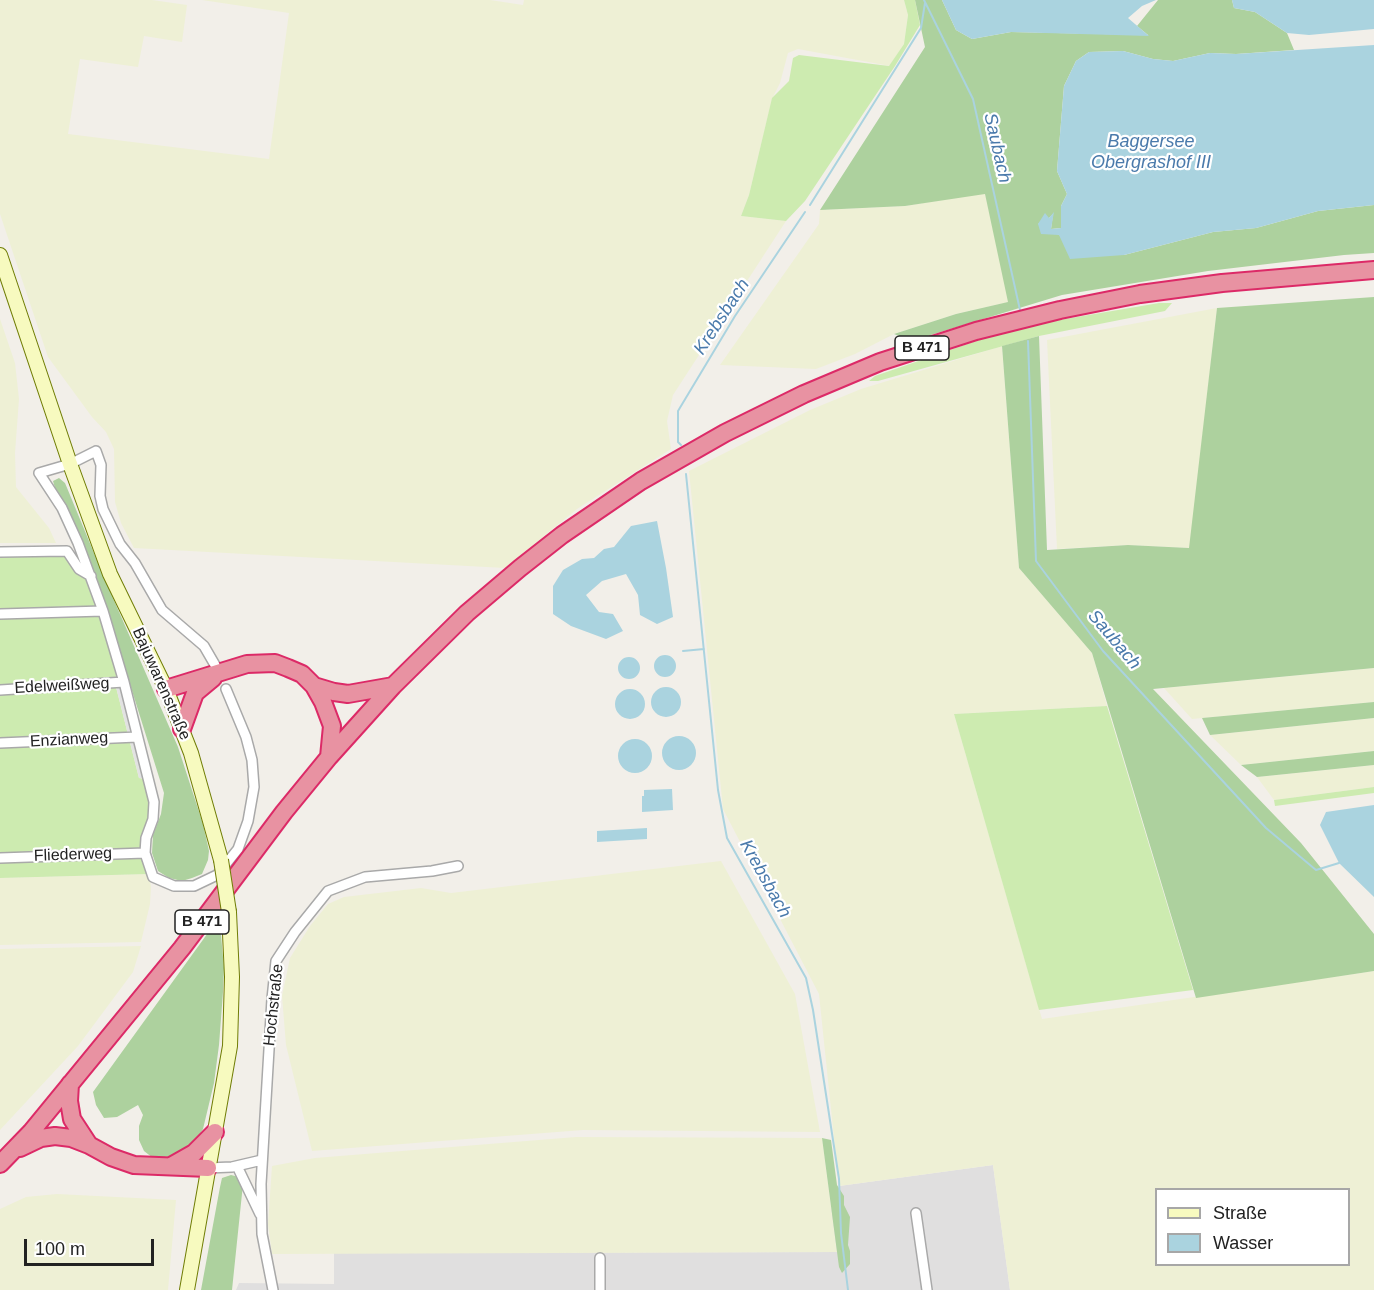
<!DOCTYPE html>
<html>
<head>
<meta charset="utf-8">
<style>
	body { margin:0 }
	#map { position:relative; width:1374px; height:1290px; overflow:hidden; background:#f2efe9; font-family:Arial,sans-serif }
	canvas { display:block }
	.legend { position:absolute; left:1155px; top:1188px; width:195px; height:78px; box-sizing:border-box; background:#fff; border:2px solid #a7a7a7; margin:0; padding:8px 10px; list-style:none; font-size:18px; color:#222 }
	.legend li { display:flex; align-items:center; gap:12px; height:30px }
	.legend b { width:30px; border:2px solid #a7a7a7 }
	.scale { position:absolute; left:24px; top:1239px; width:130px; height:27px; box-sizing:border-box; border:3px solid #222; border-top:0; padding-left:8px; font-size:18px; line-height:21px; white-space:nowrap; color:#222; -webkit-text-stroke:4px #fff; paint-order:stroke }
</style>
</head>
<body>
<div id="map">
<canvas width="1374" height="1290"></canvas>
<ul class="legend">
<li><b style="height:8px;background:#f7fabf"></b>Straße</li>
<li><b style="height:16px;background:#aad3df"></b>Wasser</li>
</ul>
<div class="scale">100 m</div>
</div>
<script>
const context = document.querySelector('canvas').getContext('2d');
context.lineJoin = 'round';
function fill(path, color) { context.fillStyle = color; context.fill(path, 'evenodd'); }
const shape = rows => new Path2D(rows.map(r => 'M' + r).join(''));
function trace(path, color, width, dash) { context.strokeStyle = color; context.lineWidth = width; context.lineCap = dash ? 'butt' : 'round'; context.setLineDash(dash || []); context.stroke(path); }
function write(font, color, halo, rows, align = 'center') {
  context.font = font + ' Arial,sans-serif'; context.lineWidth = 4.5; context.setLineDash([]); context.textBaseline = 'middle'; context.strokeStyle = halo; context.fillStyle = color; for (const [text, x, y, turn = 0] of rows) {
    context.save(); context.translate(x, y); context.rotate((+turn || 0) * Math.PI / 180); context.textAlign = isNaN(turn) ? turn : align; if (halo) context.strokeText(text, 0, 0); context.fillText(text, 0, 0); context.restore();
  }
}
fill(shape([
	[993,1165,1010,1290,236,1290,239,1283,334,1284,334,1253,836,1252,831,1211,839,1186]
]), '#e0dfdf');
fill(shape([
	[0,0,152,0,187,5,182,42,144,36,138,67,80,59,68,134,269,159,289,13,202,0,490,0,523,5,524,0,904,0,908,15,904,44,890,66,798,49,788,53,780,83,772,99,749,195,741,216,786,221,673,395,667,421,671,449,577,509,505,568,134,548,121,523,115,502,114,449,106,432,92,417,48,357,0,214],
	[985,193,1009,302,956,314,894,334,855,354,816,369,720,365,819,224,820,210,905,206],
	[1217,308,1190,548,1128,545,1057,549,1047,340],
	[0,319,15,363,19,399,15,453,16,487,49,528,56,543,0,543],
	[1002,346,1019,568,1092,653,1107,706,954,714,1042,1019,1374,971,1374,1290,1010,1290,993,1165,839,1186,819,994,723,809,689,471,810,410,861,389],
	[1156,1190,1348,1190,1348,1264,1156,1264],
	[1374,668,1374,702,1192,719,1164,688],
	[1374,718,1374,751,1241,765,1210,735],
	[1374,765,1374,787,1274,800,1257,777],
	[721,861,795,994,820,1132,583,1130,312,1151,286,1045,282,996,290,958,310,926,328,904,344,897,421,888,451,893],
	[149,874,151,887,150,904,141,942,0,945,0,878],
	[141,946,133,972,78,1046,0,1130,0,949],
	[576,1137,822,1138,837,1252,272,1254,268,1224,272,1166,315,1158],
	[57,1194,176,1200,168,1290,0,1290,0,1209,26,1197]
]), '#eef0d5');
fill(shape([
	[904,0,915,0,920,25,895,66,805,201,786,221,741,216,749,195,772,98,789,81,793,58,799,55,889,66,904,44,908,15],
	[1159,303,1172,303,1165,311,1039,336,878,381,869,381,875,376,982,339,1036,324],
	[69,547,90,579,122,686,116,687,139,778,146,779,151,803,150,819,143,848,137,850,0,855,0,548],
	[1107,706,1193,990,1039,1010,954,714],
	[1374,787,1374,793,1275,806,1274,800],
	[144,856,149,874,0,878,0,861]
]), '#cdebb0');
fill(shape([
	[915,0,942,0,956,30,972,39,1011,32,1148,35,1137,26,1158,0,1232,0,1234,8,1255,12,1287,33,1294,50,1236,54,1210,53,1173,61,1153,59,1123,51,1089,52,1076,61,1064,86,1057,171,1067,194,1061,206,1061,228,1051,229,1053,214,1049,218,1038,224,1059,235,1124,255,1213,232,1256,228,1318,211,1374,205,1374,253,1344,255,1208,271,1062,295,911,341,894,334,956,314,1008,302,985,194,905,206,820,210,925,47],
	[1374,297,1374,668,1153,689,1301,843,1374,934,1374,971,1196,998,1092,653,1019,568,1002,346,1039,336,1047,550,1128,545,1189,548,1217,308],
	[59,478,65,483,106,582,178,747,203,824,209,851,208,860,202,874,192,878,182,881,169,878,158,871,152,853,153,835,161,814,164,793,98,582,67,508,55,488,53,481],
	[1374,702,1374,718,1210,735,1202,718],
	[1374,751,1374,765,1257,777,1241,765],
	[216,929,221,935,224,968,223,992,219,1045,214,1083,203,1129,191,1148,176,1156,153,1158,144,1151,139,1140,139,1126,143,1115,138,1105,117,1117,104,1118,96,1105,93,1092,210,930],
	[822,1138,831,1140,837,1185,844,1196,844,1205,850,1217,848,1245,850,1251,850,1264,842,1273,839,1267],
	[231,1175,239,1177,243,1184,232,1290,201,1290,220,1187,222,1178]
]), '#add19e');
fill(shape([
	[122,686,146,779,139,778,116,687]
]), '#e2e2e2');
fill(shape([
	[942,0,1156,0,1142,6,1128,18,1149,36,1011,32,972,39,956,30],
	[1232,0,1374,0,1374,29,1309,35,1287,33,1255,12,1234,8],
	[1374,45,1374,205,1318,211,1256,228,1213,232,1124,255,1070,259,1059,235,1041,234,1038,224,1045,213,1049,218,1054,212,1051,229,1061,228,1061,206,1067,194,1057,171,1064,86,1076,61,1089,52,1123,51,1153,59,1173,61,1210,53,1236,54],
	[657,521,666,568,673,617,657,624,640,615,638,595,626,574,602,581,586,595,599,612,613,614,623,631,606,639,571,626,553,614,553,586,563,570,582,559,594,558,604,549,614,547,631,526],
	'654 666a11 11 0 1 1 22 0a11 11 0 1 1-22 0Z',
	'618 668a11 11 0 1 1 22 0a11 11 0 1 1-22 0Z',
	'651 702a15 15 0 1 1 30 0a15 15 0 1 1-30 0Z',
	'615 704a15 15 0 1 1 30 0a15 15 0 1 1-30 0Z',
	'662 753a17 17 0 1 1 34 0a17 17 0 1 1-34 0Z',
	'618 756a17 17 0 1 1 34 0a17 17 0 1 1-34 0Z',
	[672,789,673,810,642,812,642,796,644,796,644,790],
	[1374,805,1374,897,1339,863,1320,825,1326,812],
	[647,828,647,839,597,842,597,831]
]), '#aad3df');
trace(shape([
	[924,0,973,99,1020,310],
	[810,205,921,28,925,3],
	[1028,341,1036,561,1103,651,1266,828,1316,870,1339,863],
	[681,445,678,442,678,411,735,316,805,212],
	[686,474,718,790,727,838,806,978,813,1010,839,1179,841,1233,848,1290],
	[683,651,704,649]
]), '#aad3df', 2);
const street = shape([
	[0,552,67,551,79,569,91,576],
	[0,614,103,611],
	[215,665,204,646,162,610,135,563,120,544,103,509,100,496,101,465,96,451,70,464,39,473,62,508,78,543,103,611,124,682,154,802,153,819,146,838,145,853,153,877,174,886,194,886,217,875,238,849,248,821,254,787,252,760,246,737,226,689],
	[0,690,124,682],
	[0,743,137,737],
	[0,858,145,853],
	[237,1166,260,1214],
	[208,1168,232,1167,262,1160],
	[916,1213,927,1290],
	[600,1258,600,1290],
	[273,1290,262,1234,261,1184,272,999,276,961,295,932,328,891,365,877,432,871,458,866]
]);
const secondary = shape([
	[0,255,70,464,110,574,166,689,191,753,221,860],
	[187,1290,230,1046,232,977,229,912]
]);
const highway = shape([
	[314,686,334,692,348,694,393,686],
	[166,689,247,664,275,663,288,668,302,674,314,686,323,702,332,726,329,757],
	[182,729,195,693,213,678],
	[70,1084,69,1101,72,1119,89,1145],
	[20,1148,41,1138,55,1136,71,1138,89,1145,111,1157,134,1165,208,1168],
	[0,1164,31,1132,182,948,284,812,329,757,393,686,467,613,520,568,562,535,641,481,725,433,804,394,880,362,976,331,1060,310,1140,294,1222,283,1374,270],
	[171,1166,194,1153,215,1132]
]);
trace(street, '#a9a9a9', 12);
trace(secondary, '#707d05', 16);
trace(highway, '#dc2a67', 20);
trace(street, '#fff', 9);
trace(secondary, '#f7fabf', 14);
trace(highway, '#e892a2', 16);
const secondaryBridge = shape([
	[221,860,229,912]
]);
trace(secondaryBridge, '#707d05', 16, []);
trace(secondaryBridge, '#f7fabf', 14);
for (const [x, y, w] of [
	[922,348,54],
	[202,922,54]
]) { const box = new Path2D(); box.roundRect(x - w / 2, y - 12, w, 24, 4.5); context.fillStyle = '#fff'; context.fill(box); trace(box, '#222', 1.5); }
write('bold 15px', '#222', null, [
	["B 471",922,348],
	["B 471",202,922]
]);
write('16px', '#222', '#fff', [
	["Bajuwarenstraße",161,684,66],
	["Edelweißweg",62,686,-3],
	["Enzianweg",69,740,-3],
	["Fliederweg",73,855,-2],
	["Hochstraße",274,1005,-84]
]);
write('italic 18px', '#4a7aab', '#fff', [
	["Baggersee",1151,142],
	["Obergrashof III",1151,163],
	["Saubach",997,148,77],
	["Krebsbach",722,317,-57],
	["Saubach",1114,640,50],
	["Krebsbach",765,879,61]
]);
</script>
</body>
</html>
